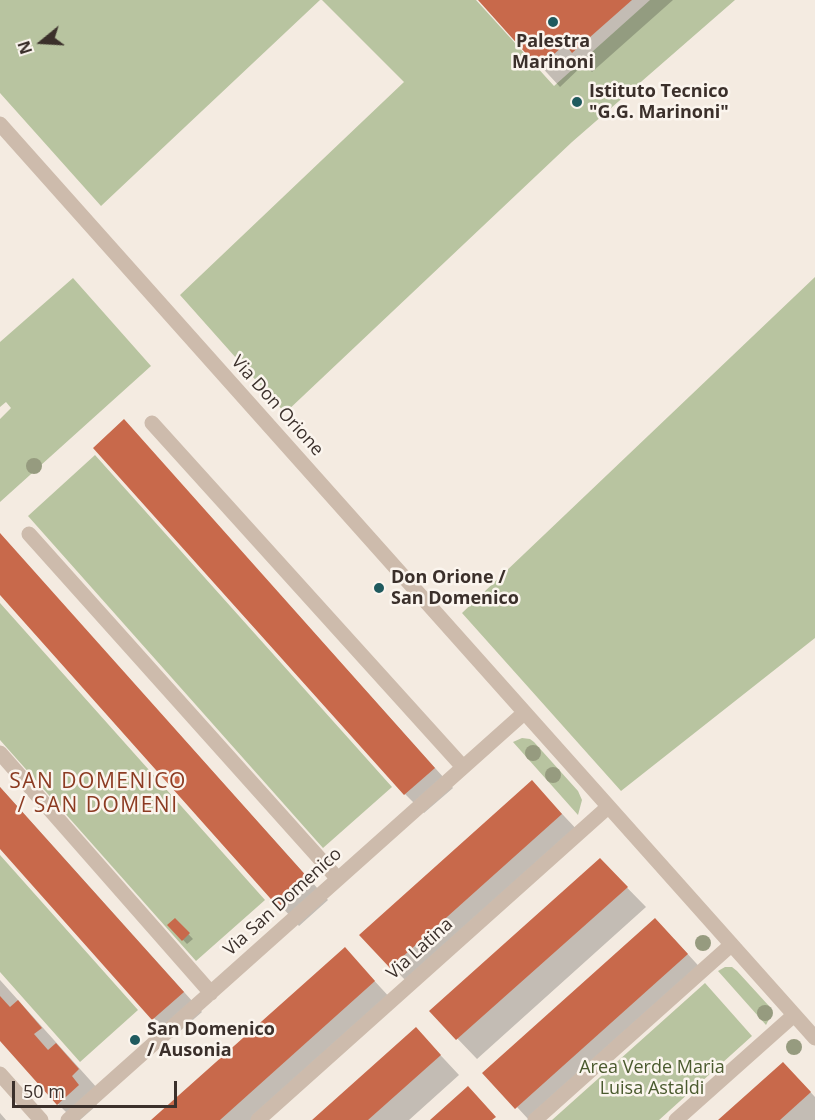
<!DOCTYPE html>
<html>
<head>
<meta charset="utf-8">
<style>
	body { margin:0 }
	#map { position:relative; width:815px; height:1120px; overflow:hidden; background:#f4ebe1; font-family:"Open Sans",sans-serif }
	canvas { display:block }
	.north { position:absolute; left:12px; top:12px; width:60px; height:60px; -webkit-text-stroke:4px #fbf5ee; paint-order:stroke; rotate:252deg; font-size:16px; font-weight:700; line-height:24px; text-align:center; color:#3b302b }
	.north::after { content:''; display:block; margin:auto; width:21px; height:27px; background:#3b302b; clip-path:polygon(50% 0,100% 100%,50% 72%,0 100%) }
	.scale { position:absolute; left:12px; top:1081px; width:165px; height:27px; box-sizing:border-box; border:3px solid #3b302b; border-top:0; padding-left:8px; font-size:18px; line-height:21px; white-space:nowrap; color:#3b302b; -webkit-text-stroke:4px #fbf5ee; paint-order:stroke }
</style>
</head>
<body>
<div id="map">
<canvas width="815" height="1120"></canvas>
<div class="north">N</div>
<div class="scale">50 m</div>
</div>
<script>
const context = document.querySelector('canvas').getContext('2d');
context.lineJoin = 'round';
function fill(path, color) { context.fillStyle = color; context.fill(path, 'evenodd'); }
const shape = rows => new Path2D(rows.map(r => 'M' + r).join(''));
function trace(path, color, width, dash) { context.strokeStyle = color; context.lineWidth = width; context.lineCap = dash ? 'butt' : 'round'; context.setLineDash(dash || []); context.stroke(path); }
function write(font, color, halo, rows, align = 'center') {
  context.font = font + ' "Open Sans",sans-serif'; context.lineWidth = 5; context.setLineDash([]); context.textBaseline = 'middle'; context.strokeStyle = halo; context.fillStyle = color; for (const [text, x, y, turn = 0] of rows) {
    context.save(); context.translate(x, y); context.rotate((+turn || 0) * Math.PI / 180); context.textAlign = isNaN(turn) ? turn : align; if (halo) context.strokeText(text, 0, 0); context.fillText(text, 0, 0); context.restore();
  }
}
fill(shape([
	[0,0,320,0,101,206,0,93],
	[322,0,476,0,554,86,650,0,735,0,572,142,285,413,180,295,404,82],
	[815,277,815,638,621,791,462,613],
	[73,278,151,366,0,502,0,419,11,408,6,402,0,407,0,342],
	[95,455,392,787,323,848,28,516],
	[0,603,265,900,196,961,0,740],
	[522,738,530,739,534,742,578,791,582,800,578,815,513,742],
	[0,855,138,1010,80,1062,0,972],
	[725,967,732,967,737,971,769,1006,772,1013,766,1025,718,971],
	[705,983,752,1036,659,1120,552,1120]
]), '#b8c4a0');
fill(shape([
	[480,0,673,0,592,72,584,64,560,87],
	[124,421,453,788,424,813,405,794],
	[0,535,328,900,299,926,0,593],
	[532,782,581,834,411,986,361,935],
	[0,787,202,1012,172,1038,0,847],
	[600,860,646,907,477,1059,431,1011],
	[175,920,193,939,187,944,169,925],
	[674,939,706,974,529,1120,517,1107],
	[345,949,393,1001,260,1120,154,1120],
	[0,980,98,1089,90,1097,97,1105,80,1120,74,1120,58,1104,0,1039],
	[416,1029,459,1075,409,1120,314,1120],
	[802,1083,815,1097,815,1120,720,1120],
	[0,1113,6,1120,0,1120]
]), '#0003');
fill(shape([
	[478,0,632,0,572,53,565,44,539,68],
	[124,419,435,768,404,795,93,448],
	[0,533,309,879,278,907,0,595],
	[532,780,562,814,390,968,359,935],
	[0,787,184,992,152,1020,0,849],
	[600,858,628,887,456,1040,429,1011],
	[175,918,190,933,182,941,167,925],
	[655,918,688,954,515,1109,482,1073],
	[345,947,375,981,220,1120,151,1120],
	[0,996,10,1007,18,1000,42,1028,34,1034,48,1050,56,1043,79,1069,72,1076,79,1085,57,1105,0,1041],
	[416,1027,441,1055,368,1120,312,1120],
	[783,1062,811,1092,780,1120,718,1120],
	[468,1086,496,1117,492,1120,430,1120]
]), '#c8694b');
trace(shape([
	[0,124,815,1038],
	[152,423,463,767],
	[29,534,338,879],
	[0,753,211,993],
	[0,1074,41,1120],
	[68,1120,524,713],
	[258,1120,608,807],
	[535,1120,731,945],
	[676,1120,794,1015]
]), '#cdbbac', 15);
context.fillStyle = '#969b7f';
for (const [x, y] of [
	[34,466],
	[533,753],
	[553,775],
	[703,943],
	[765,1013],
	[794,1047]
]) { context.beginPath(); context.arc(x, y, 8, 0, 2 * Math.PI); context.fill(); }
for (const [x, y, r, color] of [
	[553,22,6,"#1f5a5e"],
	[577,102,6,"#1f5a5e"],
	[379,588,6,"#1f5a5e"],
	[135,1040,6,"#1f5a5e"]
]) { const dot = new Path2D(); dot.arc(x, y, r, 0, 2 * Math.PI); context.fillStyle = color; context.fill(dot); trace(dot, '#fbf5ee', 2); }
write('bold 18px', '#3b302b', '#fbf5ee', [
	["Palestra",553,42,"center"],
	["Marinoni",553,63,"center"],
	["Istituto Tecnico",589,92],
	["\"G.G. Marinoni\"",589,113],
	["Don Orione /",391,578],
	["San Domenico",391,599],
	["San Domenico",147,1030],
	["/ Ausonia",147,1051]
], 'left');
write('18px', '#3b302b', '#fbf5ee', [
	["Via Don Orione",277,406,48],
	["Via San Domenico",283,902,-42],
	["Via Latina",420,949,-42]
]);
write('18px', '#4a5a2e', '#fbf5ee', [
	["Area Verde Maria",652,1068],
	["Luisa Astaldi",652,1089]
]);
context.letterSpacing = '1.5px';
write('21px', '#8c3b22', '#fbf5ee', [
	["SAN DOMENICO",98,782],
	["/ SAN DOMENI",98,806]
]);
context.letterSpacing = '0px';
</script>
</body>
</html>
